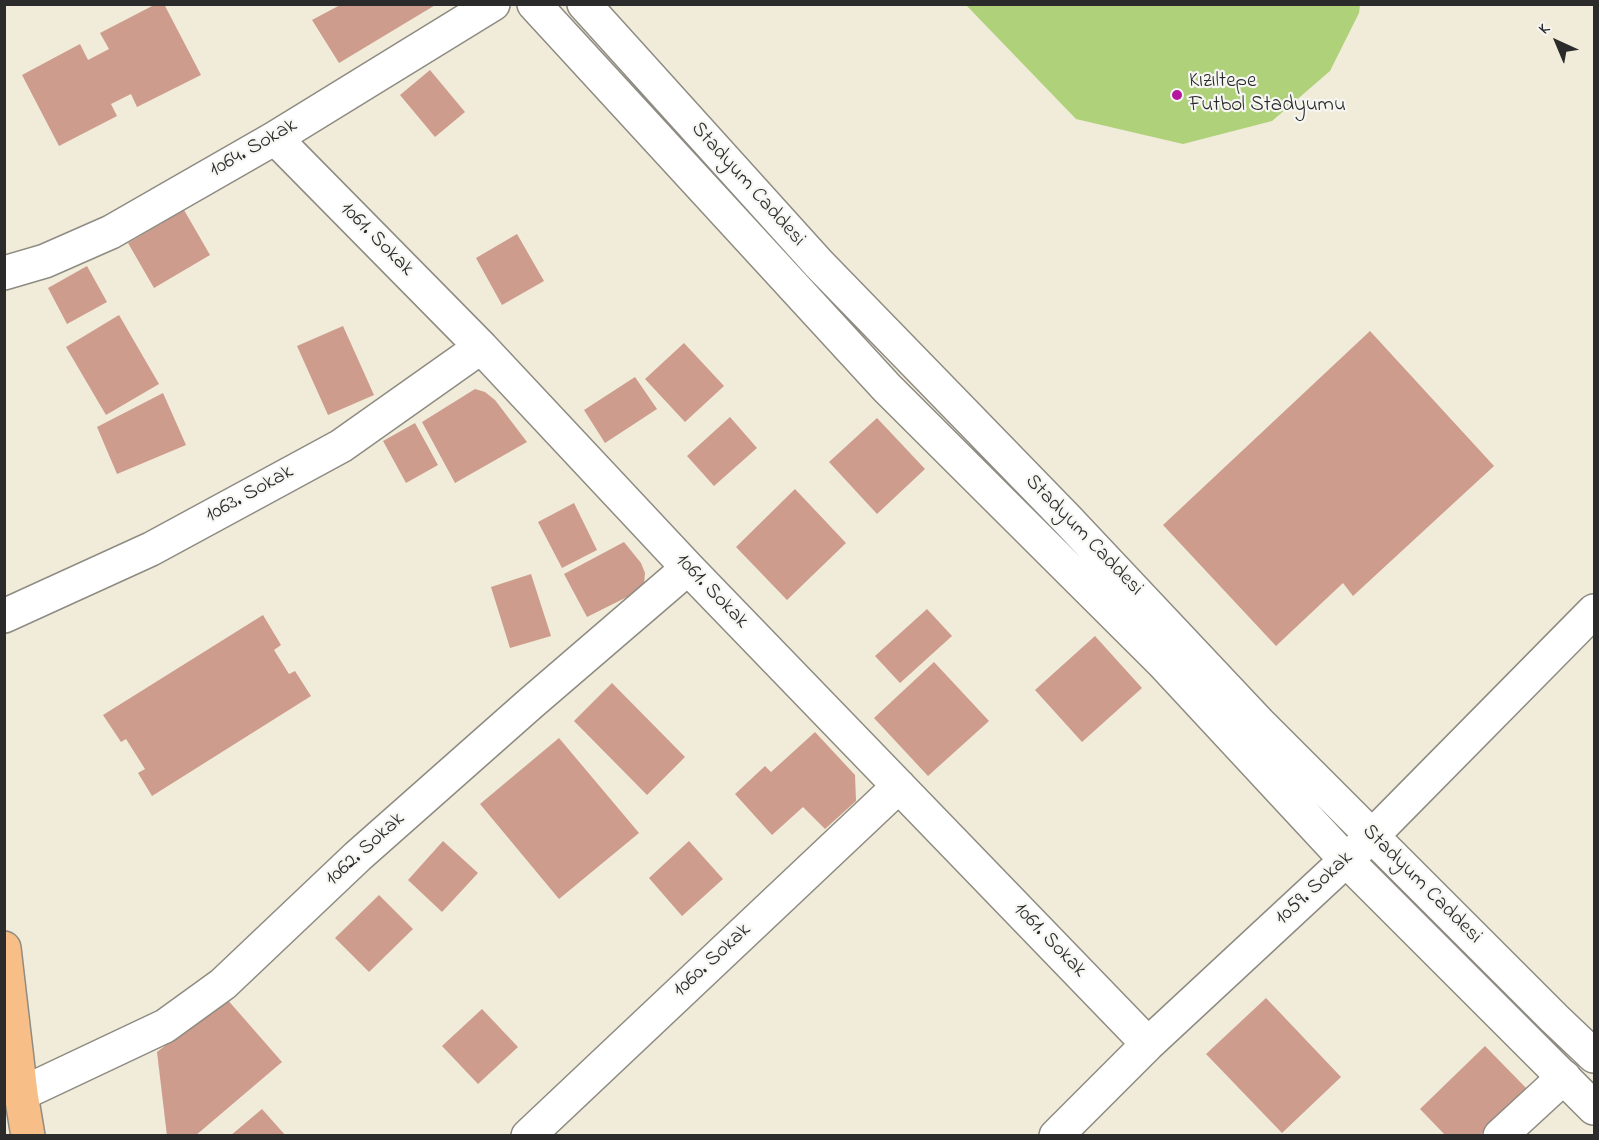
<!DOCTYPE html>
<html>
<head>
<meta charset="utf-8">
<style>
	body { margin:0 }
	#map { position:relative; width:1599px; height:1140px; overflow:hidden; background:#f1ebd9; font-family:"Indie Flower",sans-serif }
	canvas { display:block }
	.frame { position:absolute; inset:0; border:6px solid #2b2b2b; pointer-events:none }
	.north { position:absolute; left:1527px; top:12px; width:60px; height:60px; -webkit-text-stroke:4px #f6f6f2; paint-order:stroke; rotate:316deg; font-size:16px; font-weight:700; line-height:24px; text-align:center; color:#2b2b2b }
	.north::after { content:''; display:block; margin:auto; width:21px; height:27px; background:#2b2b2b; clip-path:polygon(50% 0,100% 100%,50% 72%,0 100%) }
</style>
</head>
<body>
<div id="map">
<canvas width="1599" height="1140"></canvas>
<div class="frame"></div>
<div class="north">K</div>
</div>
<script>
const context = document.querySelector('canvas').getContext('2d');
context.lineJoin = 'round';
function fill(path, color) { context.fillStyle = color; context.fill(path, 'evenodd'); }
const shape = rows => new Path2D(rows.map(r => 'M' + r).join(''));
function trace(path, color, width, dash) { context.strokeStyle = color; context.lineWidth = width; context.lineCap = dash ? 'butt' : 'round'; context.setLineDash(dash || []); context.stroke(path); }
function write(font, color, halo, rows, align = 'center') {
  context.font = font + ' "Indie Flower",sans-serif'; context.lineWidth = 4.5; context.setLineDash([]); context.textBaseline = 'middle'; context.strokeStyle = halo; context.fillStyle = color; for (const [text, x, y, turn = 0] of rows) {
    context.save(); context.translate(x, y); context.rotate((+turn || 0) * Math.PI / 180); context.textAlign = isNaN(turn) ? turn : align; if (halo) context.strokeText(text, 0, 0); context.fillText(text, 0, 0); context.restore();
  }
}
fill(shape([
	[966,5,1360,5,1359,13,1330,71,1272,121,1183,144,1076,119]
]), '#aed17a');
fill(shape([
	[156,4,164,4,201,75,137,107,131,94,111,104,117,116,59,146,22,75,80,44,88,60,109,49,100,33],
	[342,4,437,4,339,63,312,20],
	[430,70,465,112,435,137,400,95],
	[184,210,210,255,154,288,128,243],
	[517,234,544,281,502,305,476,258],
	[87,266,107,302,67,324,48,288],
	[119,315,159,384,106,415,66,347],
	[343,326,374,395,328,415,297,346],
	[1370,331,1494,466,1353,596,1343,583,1276,646,1163,525],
	[684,343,724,386,685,422,645,379],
	[635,377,657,409,605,443,584,410],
	[475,389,485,392,495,400,527,442,455,483,422,422],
	[163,393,186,445,117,474,97,427],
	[730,417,757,448,714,486,687,456],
	[877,418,925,469,877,514,829,462],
	[415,423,438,465,406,483,383,441],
	[795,489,846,543,787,600,736,547],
	[574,503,597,550,562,568,538,522],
	[624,542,641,563,645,573,644,584,637,592,587,617,564,574],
	[531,574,551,636,510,648,491,587],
	[927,609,952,636,900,683,875,656],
	[263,615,281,645,274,650,289,674,295,671,311,696,152,796,138,773,145,769,126,739,121,742,103,715],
	[1095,636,1142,688,1082,742,1035,690],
	[934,662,989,721,928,776,874,718],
	[612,683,685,757,647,795,574,721],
	[815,732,855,775,856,801,825,829,803,807,772,835,735,794,765,766,771,772],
	[559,738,639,833,559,899,480,804],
	[443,841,478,873,442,912,408,880],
	[689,841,723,879,682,916,649,878],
	[379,895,413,929,369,972,335,938],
	[226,998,282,1062,195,1136,167,1136,157,1052],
	[1266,998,1341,1077,1282,1133,1206,1054],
	[482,1009,518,1047,478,1084,442,1046],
	[1485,1046,1527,1089,1479,1136,1446,1136,1420,1109],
	[262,1109,286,1136,230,1136]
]), '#cd9c8d');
const minor = shape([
	[275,138,481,347,688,568,1148,1044],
	[4,273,45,261,111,232,275,138,493,4],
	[4,616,151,549,341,446,481,347],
	[21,1094,165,1026,223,984,358,856,531,703,688,568],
	[528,1136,899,786],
	[1056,1136,1148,1044,1372,836,1594,611],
	[1500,1136,1564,1077]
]);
const tertiary = shape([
	[534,4,887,388,1163,663,1346,860,1594,1108],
	[584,4,819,264,1066,518,1262,726,1554,1018,1594,1056]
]);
const trunk = shape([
	[4,948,21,1094,28,1136]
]);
trace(minor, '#8e8b82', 36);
trace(tertiary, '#8e8b82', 36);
trace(trunk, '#8e8b82', 36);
trace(minor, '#fff', 33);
trace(tertiary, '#fff', 33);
trace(trunk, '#f7be87', 33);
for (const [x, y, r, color] of [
	[1177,95,6,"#b5179e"]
]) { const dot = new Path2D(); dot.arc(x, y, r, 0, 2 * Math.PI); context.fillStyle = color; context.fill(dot); trace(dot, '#f6f6f2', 2); }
write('21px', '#2b2b2b', '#f6f6f2', [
	["Kızıltepe",1189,83],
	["Futbol Stadyumu",1189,107]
], 'left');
write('21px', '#2b2b2b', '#f6f6f2', [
	["1064. Sokak",254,149,-30],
	["Stadyum Caddesi",747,185,48],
	["1061. Sokak",376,240,45],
	["1063. Sokak",250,495,-29],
	["Stadyum Caddesi",1083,536,46],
	["1061. Sokak",711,592,46],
	["1062. Sokak",366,850,-42],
	["Stadyum Caddesi",1421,885,45],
	["1059. Sokak",1315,889,-43],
	["1061. Sokak",1049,941,46],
	["1060. Sokak",713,961,-43]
]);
</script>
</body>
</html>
